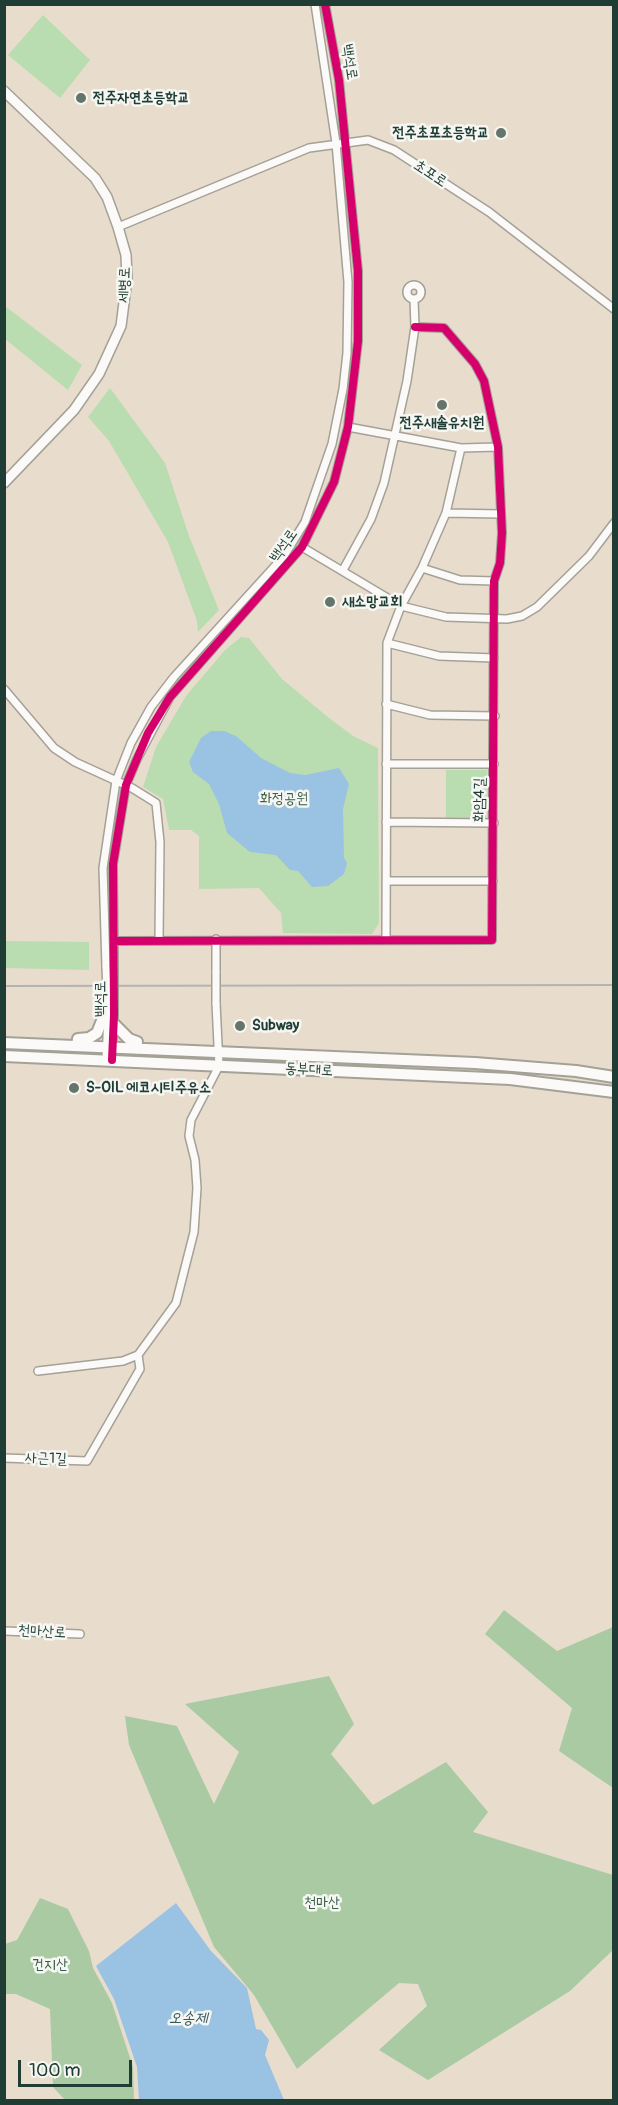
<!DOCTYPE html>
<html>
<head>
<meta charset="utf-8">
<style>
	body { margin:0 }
	#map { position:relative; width:618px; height:2105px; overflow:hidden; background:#e8dccd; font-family:Pangolin,sans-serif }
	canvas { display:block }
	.frame { position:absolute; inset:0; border:6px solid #1f3d34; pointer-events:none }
	.scale { position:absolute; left:18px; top:2060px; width:114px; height:27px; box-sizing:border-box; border:3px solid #1f3d34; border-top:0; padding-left:8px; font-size:18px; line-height:21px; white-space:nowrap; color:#1f3d34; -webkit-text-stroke:4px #f6f6f2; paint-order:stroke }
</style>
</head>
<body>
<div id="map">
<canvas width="618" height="2105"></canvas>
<div class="frame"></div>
<div class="scale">100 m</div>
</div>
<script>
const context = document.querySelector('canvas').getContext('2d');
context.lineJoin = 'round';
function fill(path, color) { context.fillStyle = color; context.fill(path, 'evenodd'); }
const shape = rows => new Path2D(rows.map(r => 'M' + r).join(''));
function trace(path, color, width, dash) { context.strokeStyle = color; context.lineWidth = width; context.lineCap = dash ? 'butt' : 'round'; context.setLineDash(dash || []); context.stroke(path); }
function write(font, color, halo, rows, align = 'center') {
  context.font = font + ' Pangolin,"Poor Story",sans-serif'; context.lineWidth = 5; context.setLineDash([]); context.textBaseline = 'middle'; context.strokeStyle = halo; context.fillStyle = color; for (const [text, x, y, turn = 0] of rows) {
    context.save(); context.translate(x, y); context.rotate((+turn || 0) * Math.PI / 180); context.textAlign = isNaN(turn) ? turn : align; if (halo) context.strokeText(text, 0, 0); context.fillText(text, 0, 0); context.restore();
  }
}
fill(shape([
	[43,15,90,60,60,98,8,55],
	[5,306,82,365,68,390,5,339],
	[110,388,165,463,189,536,219,610,198,632,197,621,168,542,109,441,88,417],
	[241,637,249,638,282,679,329,718,353,736,378,748,379,923,372,934,283,933,281,913,259,888,199,889,199,836,191,830,169,830,163,799,143,787,156,747,186,696,225,650],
	[446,770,487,770,486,819,446,819],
	[5,941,89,942,89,970,5,968]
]), '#b9ddb0');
fill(shape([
	[504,1610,557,1651,613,1627,613,1788,559,1751,572,1708,485,1634],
	[329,1676,354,1724,331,1754,373,1805,446,1762,488,1812,473,1832,613,1875,613,1950,570,1991,428,2080,379,2050,427,2006,418,1984,399,1983,297,2069,254,1995,214,1947,129,1745,125,1716,177,1726,214,1804,239,1752,185,1704],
	[40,1898,68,1909,89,1951,93,1968,112,2003,133,2067,134,2100,65,2100,53,2087,50,2009,16,1994,5,1994,5,1944,17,1940]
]), '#a9caa3');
fill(shape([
	[211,731,224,731,236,736,261,758,290,773,305,775,339,768,349,784,343,809,344,858,347,863,344,874,328,886,312,887,298,871,290,870,276,855,250,852,227,833,219,804,209,784,193,772,189,762,201,738],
	[176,1903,211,1951,247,1988,256,2029,261,2030,269,2040,265,2055,284,2100,139,2100,137,2067,114,1999,96,1966]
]), '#9ac2e3');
const street = shape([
	[118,227,309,148,368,140,394,150,489,212,614,309],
	'407 292a7 7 0 1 1 14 0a7 7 0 1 1-14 0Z',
	[348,427,461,448,498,447],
	[446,513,501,514],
	[302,547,401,606,446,617,507,619,522,616,537,607,589,556,614,523],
	[422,568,460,580,494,581],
	[343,570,371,519,384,483,407,381,415,327,414,299],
	[387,643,439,656,494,658],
	[4,689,54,748,75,762,132,788,156,803,160,842,159,940],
	[386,704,430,715,495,716],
	[386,764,494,764],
	[386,822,494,823],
	[386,881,493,881],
	[386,940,387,643,401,606,422,568,446,513,461,448],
	[114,941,492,940,494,581,500,563,502,533,498,447,484,381,475,364,444,328,415,327],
	[114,965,113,864,126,785,137,759,170,697,302,547,334,482,348,427,358,341,358,271,339,80,325,4],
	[106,967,103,868,116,781,131,743,151,707,174,677,284,556,305,522,332,444,343,389,347,353,348,282,336,143,315,4],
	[216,973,216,939],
	[106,1060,108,1015],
	[112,1060,114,1015],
	[38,1371,123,1361,138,1355,176,1303,194,1232,197,1188,195,1160,189,1136,191,1120,219,1066,216,1003],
	[4,1458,87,1461,140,1369,138,1355],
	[4,1631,80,1634]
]);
const secondary = shape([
	[4,91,95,178,107,197,118,227,126,255,127,279,121,326,99,374,74,410,4,483]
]);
const primary = shape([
	[114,1024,129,1039,137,1042,137,1049],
	[4,1043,475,1063,576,1071,614,1077],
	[77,1046,78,1039,89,1038,97,1033,103,1018,108,1019],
	[4,1056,510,1079,614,1092]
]);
trace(street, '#a4a197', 10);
trace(secondary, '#a4a197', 12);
trace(primary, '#a4a197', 14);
trace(street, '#fcfaf8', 7);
trace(secondary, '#fcfaf8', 9);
trace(primary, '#fcfaf8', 10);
trace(shape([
	[4,986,614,985]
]), '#b2b4b1', 2);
const streetBridge = shape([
	[114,965,114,1015],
	[106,967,108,1015],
	[216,973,216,1003]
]);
trace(streetBridge, '#a4a197', 10, []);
trace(streetBridge, '#fcfaf8', 7);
trace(shape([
	[114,941,492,940,494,581,500,563,502,533,498,447,484,381,475,364,444,328,415,327],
	[112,1060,114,1015,113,864,126,785,148,733,170,697,302,547,334,482,348,427,358,341,358,271,339,80,325,4]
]), '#d6006c', 8);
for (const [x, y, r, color] of [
	[81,98,6,"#65756a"],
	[501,133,6,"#65756a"],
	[442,405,6,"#65756a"],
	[330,602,6,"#65756a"],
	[240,1026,6,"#65756a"],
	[74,1088,6,"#65756a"]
]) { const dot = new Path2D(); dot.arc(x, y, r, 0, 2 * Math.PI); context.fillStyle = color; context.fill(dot); trace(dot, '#f6f6f2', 2); }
write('15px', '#1f3d34', '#f6f6f2', [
	["백석로",349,62,81],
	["초포로",430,174,33],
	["세병로",125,285,-88],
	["백석로",284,546,-55],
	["화암4길",480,800,-89],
	["백석로",101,999,-90],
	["동부대로",309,1070,3],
	["사근1길",46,1459,2],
	["천마산로",42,1632,3]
]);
write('bold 15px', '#1f3d34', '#f6f6f2', [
	["전주자연초등학교",93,98],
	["전주초포초등학교",489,133,"right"],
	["전주새솔유치원",442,423,"center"],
	["새소망교회",342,602],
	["Subway",252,1026],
	["S-OIL 에코시티주유소",86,1088]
], 'left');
write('15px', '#365d48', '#f6f6f2', [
	["화정공원",284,799],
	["천마산",322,1903],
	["건지산",50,1965]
]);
write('italic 16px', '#355c62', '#f6f6f2', [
	["오송제",188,2019]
]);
</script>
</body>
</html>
